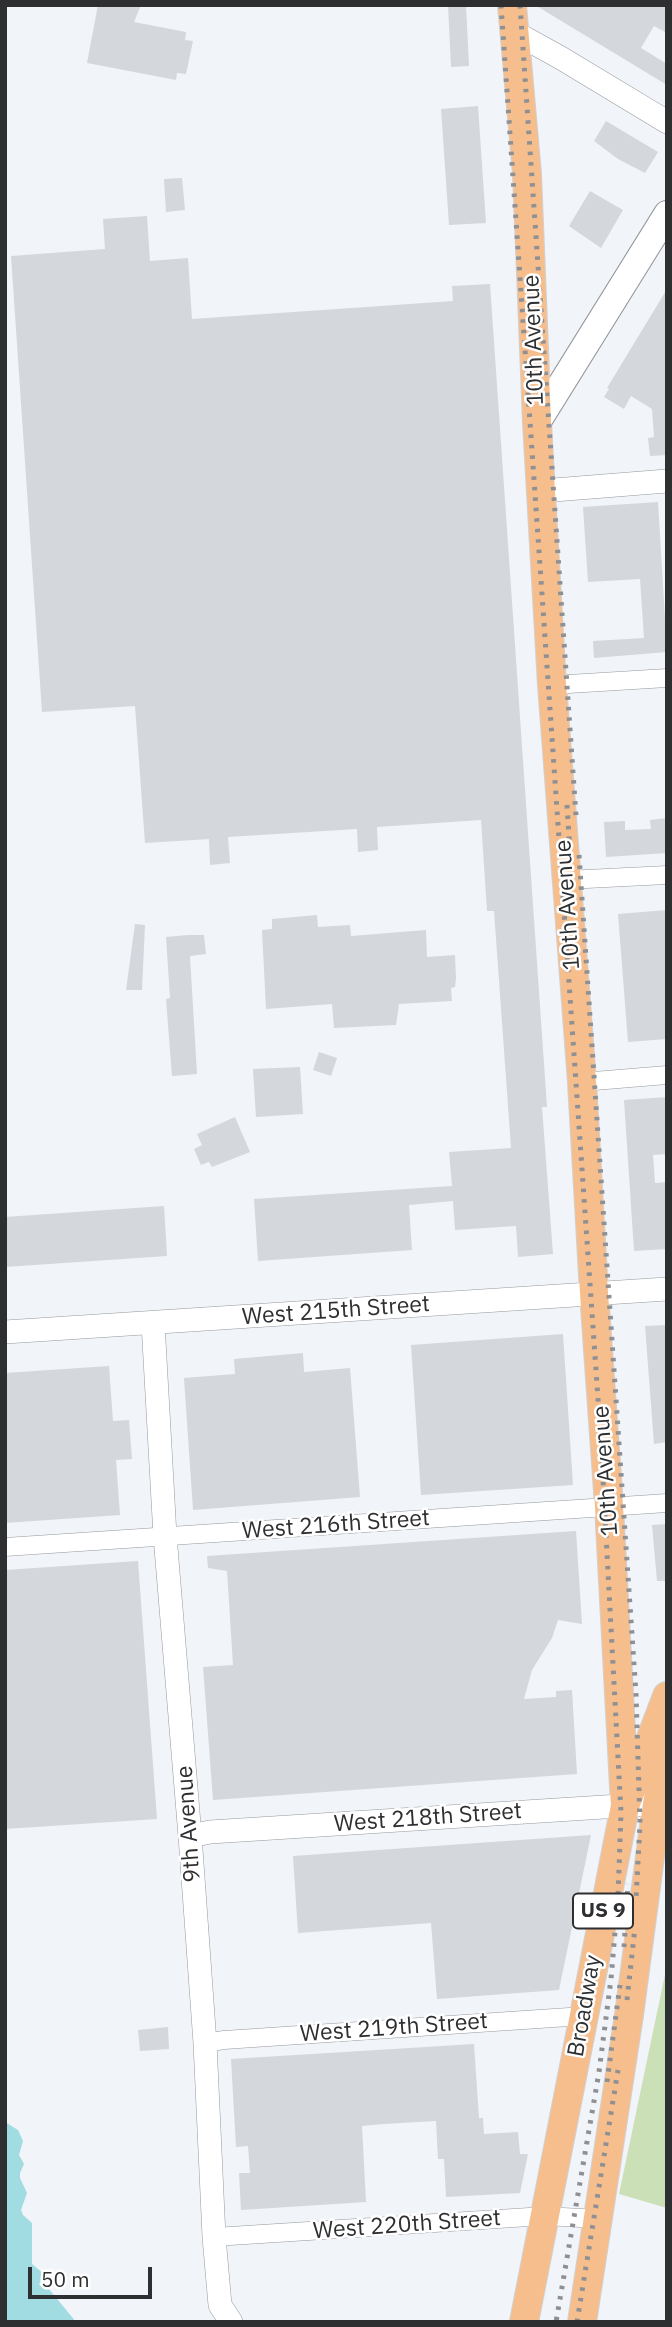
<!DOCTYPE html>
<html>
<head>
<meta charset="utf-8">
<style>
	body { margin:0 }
	#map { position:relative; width:672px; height:2327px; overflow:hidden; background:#f1f4f9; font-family:"IBM Plex Sans",sans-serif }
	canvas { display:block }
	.frame { position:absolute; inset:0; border:7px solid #2e2f31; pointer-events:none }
	.scale { position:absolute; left:28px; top:2267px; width:124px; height:32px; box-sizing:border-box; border:4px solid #2e2f31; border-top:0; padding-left:9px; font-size:21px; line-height:24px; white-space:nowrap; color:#2e2f31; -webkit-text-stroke:5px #fff; paint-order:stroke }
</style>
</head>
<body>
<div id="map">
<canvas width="672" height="2327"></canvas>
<div class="frame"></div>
<div class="scale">50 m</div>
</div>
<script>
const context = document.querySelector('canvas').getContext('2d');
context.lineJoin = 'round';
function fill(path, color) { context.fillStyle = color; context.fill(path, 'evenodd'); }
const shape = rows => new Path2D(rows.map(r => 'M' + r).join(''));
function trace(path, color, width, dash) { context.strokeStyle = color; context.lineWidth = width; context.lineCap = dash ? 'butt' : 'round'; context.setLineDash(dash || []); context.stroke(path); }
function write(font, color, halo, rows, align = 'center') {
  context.font = font + ' "IBM Plex Sans",sans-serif'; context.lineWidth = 5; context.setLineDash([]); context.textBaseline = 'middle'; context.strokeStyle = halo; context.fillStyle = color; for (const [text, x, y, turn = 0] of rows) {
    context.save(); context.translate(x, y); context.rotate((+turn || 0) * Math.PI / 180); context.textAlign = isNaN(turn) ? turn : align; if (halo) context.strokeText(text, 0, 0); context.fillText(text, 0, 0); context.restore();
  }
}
fill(shape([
	[667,1965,667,2208,619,2194]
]), '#cce0b7');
fill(shape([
	[5,2122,18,2130,23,2141,19,2155,24,2164,20,2173,20,2178,27,2193,21,2210,23,2215,32,2223,32,2264,44,2274,46,2278,44,2283,76,2322,5,2322]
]), '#a1dce2');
fill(shape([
	[98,5,141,5,134,22,186,32,185,40,193,41,186,74,177,73,176,80,87,63],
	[448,5,466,5,469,66,451,67],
	[535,5,667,5,667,33,654,26,641,48,667,64,667,85],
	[478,106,486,223,449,225,441,109],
	[606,121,658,152,645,173,618,159,594,141],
	[182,178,185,210,166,212,164,179],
	[590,191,623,210,601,248,569,226],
	[147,216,150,261,188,258,192,319,453,301,452,286,490,284,547,1107,542,1107,553,1254,518,1257,516,1226,455,1230,453,1201,409,1205,412,1250,258,1261,254,1199,452,1186,449,1152,511,1148,494,911,487,911,481,820,377,827,378,850,358,852,357,829,228,837,230,863,210,865,209,839,145,843,135,706,42,712,11,256,105,249,103,219],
	[667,289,667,455,650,456,648,438,654,437,652,409,631,396,624,409,604,397,609,389,607,388],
	[658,502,667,652,594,658,593,641,644,638,641,594,640,579,588,582,583,507],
	[667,818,667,853,606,857,604,822,625,821,625,830,651,829,650,820],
	[667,910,667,1039,628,1042,618,914],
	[317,915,318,927,350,925,351,936,426,930,427,957,455,955,456,978,455,987,451,988,452,1001,399,1004,396,1025,334,1028,332,1004,266,1009,262,930,272,929,272,919],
	[135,924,145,925,142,990,126,990],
	[188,935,204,935,206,954,190,956,197,1074,172,1076,166,999,170,998,166,937],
	[319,1052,337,1058,331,1076,313,1070],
	[300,1067,303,1114,256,1117,253,1069],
	[667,1097,667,1154,653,1155,655,1183,667,1182,667,1249,634,1251,624,1100],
	[235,1117,250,1152,212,1167,209,1162,201,1165,194,1149,202,1145,197,1134],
	[164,1206,167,1256,5,1267,5,1217],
	[667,1325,667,1442,654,1444,645,1326],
	[563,1334,573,1485,421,1495,411,1345],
	[303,1353,304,1372,350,1368,360,1497,193,1510,184,1378,235,1374,234,1359],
	[109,1366,113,1421,129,1420,132,1459,116,1460,120,1515,5,1523,5,1373],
	[667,1524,667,1581,657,1581,652,1525],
	[576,1531,582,1624,558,1620,552,1638,532,1670,524,1699,556,1697,556,1691,572,1690,577,1774,213,1800,203,1667,233,1665,227,1571,208,1568,207,1556],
	[138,1561,157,1819,5,1829,5,1570],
	[591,1835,559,1990,437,1999,431,1923,298,1933,293,1856],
	[168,2027,169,2049,140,2051,138,2030],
	[474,2044,479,2118,483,2118,484,2134,518,2132,520,2154,528,2154,520,2193,446,2197,444,2159,438,2159,436,2121,384,2124,362,2126,366,2202,241,2210,239,2173,250,2173,248,2146,236,2147,231,2059]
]), '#d4d7dc');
const minor = shape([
	[552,685,667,678],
	[566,880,667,875],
	[582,1082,667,1075],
	[5,1547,667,1503],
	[205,2043,224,2040,584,2016],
	[214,2237,545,2216,599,2219]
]);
const tertiary = shape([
	[514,32,561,58,667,122],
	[541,491,667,481],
	[153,1323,165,1536,190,1836,205,2043,214,2237,220,2305,231,2322],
	[5,1332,667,1289],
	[190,1836,210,1832,667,1803]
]);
const secondary = shape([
	[537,423,667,214]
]);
const primary = shape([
	[512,5,527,174,537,423,552,685,582,1082,594,1293,609,1506,625,1806],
	[524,2322,625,1806,667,1696],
	[582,2322,629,2015,657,1804,667,1753]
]);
trace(minor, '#95989c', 19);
trace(tertiary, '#95989c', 24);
trace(secondary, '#95989c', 28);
trace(primary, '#d1d1d2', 30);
trace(minor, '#fff', 18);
trace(tertiary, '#fff', 23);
trace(secondary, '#fff', 26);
trace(primary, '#f7be8d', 28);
trace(shape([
	[501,5,601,1442,621,1813,618,1897,611,1979,599,2072,556,2322],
	[520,5,576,816],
	[567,805,571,868],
	[579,855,636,1694,640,1823,636,1899],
	[624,1947,628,1884],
	[627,2000,635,1927],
	[607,2082,620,1985],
	[577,2322,618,2070]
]), '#8e9094', 5, [3.5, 7]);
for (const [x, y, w] of [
	[603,1911,60]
]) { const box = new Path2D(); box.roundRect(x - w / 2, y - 17.5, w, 35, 5); context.fillStyle = '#fff'; context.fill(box); trace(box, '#2e2f31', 2); }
write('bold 21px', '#2e2f31', null, [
	["US 9",603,1911]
]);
write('23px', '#2e2f31', '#fff', [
	["10th Avenue",534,340,-92],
	["10th Avenue",568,905,-94],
	["West 215th Street",336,1311,-4],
	["10th Avenue",606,1471,-94],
	["West 216th Street",336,1525,-4],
	["West 218th Street",428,1818,-4],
	["9th Avenue",189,1824,-94],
	["Broadway",585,2006,-80],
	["West 219th Street",394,2028,-4],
	["West 220th Street",407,2225,-4]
]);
</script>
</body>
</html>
